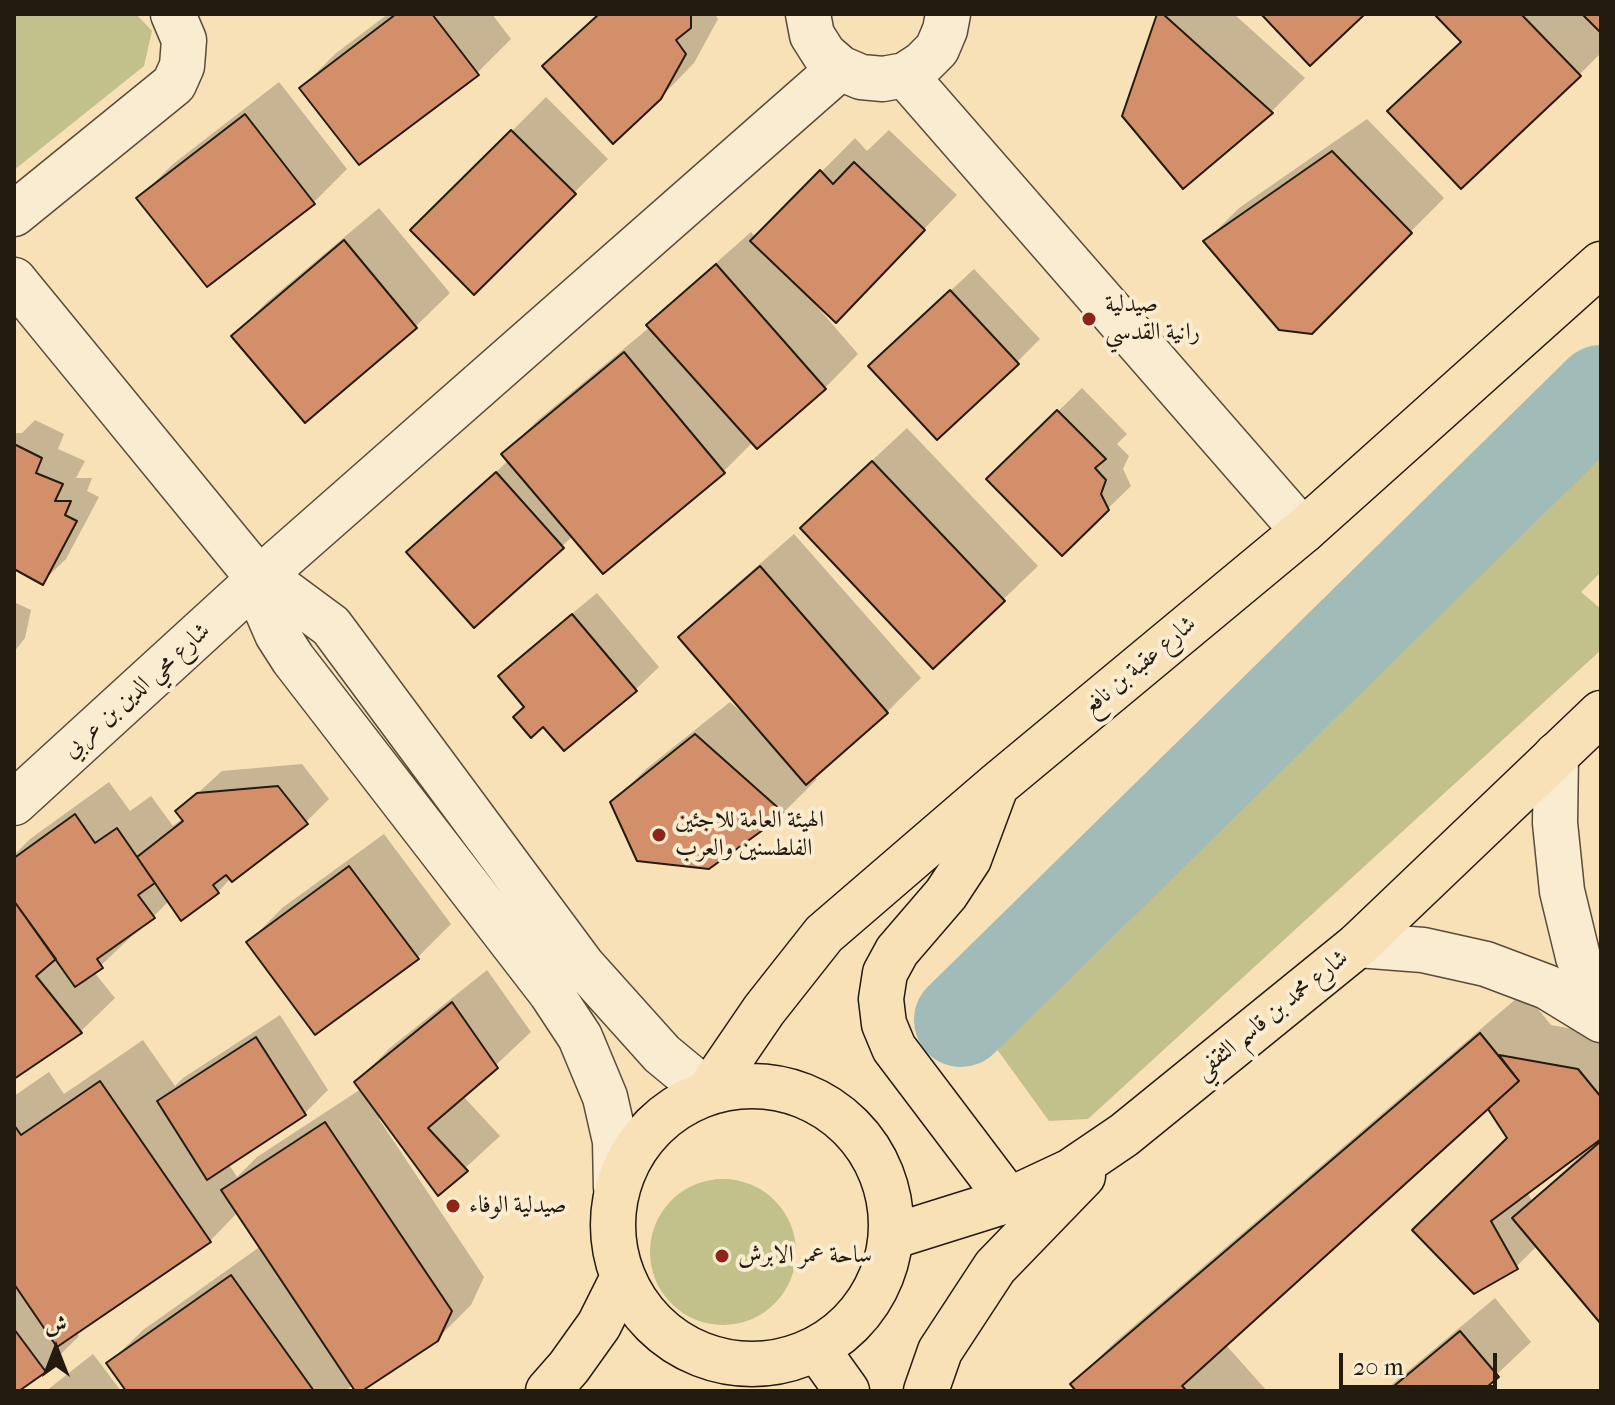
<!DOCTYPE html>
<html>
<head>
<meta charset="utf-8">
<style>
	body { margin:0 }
	#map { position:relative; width:1615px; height:1405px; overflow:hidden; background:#f8e1b7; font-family:"IM FELL French Canon",Amiri,serif }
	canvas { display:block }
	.frame { position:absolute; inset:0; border:16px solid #241b10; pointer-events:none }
	.north { position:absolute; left:16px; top:1309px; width:80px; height:80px; -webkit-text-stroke:6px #faecd0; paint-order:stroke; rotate:0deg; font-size:22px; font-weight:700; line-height:32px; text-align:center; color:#241b10 }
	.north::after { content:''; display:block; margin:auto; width:28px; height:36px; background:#241b10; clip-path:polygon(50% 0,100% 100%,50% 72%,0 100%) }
	.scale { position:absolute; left:1339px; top:1353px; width:158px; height:36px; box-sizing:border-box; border:4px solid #241b10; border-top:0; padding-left:10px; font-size:24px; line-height:28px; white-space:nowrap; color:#241b10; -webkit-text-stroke:6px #faecd0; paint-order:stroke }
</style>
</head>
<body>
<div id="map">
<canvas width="1615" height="1405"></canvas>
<div class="frame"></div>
<div class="north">ش</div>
<div class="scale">20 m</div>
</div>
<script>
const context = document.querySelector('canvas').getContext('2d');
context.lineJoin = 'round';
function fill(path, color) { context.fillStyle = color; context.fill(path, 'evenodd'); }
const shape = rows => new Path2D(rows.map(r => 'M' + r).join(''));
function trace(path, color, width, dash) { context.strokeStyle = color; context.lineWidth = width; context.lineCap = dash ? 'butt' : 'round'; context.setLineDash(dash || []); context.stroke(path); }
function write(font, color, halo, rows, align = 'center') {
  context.font = font + ' "IM FELL French Canon",Amiri,serif'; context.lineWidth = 8; context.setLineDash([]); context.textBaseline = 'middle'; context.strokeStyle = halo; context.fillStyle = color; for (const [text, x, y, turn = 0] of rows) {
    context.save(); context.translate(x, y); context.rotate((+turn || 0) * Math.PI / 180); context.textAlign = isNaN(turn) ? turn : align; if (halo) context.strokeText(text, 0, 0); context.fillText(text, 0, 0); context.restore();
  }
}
fill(shape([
	[14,14,136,14,152,31,144,66,14,170],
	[1601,427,1601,572,1581,592,1601,609,1601,650,1088,1119,1049,1121,996,1048],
	'650 1252a73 73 0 1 1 146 0a73 73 0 1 1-146 0Z'
]), '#c2c18b');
fill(shape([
	[388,14,492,14,511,39,477,73,301,88,335,54],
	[598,14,715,14,718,19,694,63,660,98,544,66],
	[1159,14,1234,14,1305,78,1272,111,1184,186],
	[1437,14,1601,14,1601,53,1579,75,1462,41],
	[279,82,347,169,314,202,139,198,173,164],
	[546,97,608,159,474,292,413,230],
	[1367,119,1444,198,1311,332,1206,241,1239,208],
	[889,130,957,195,869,286,814,303,858,354,825,388,757,446,753,442,724,471,603,571,573,536,474,626,408,552,509,460,504,454,538,420,650,327,683,292,751,232,756,238,855,138,867,151],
	[379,208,450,293,416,326,305,420,233,336,267,302],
	[974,269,1040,339,1017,362,894,343],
	[1082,388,1127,434,1117,444,1129,456,1123,469,1131,486,1062,553,989,479],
	[35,420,64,434,58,449,85,461,76,478,92,478,87,491,99,497,66,559,42,582,14,567,14,433,22,433],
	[907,428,1038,566,933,667,836,494],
	[794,534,921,678,887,712,813,776,817,779,783,813,612,803,646,769,730,702,743,713,745,711,680,637,714,604],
	[597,593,659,667,635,690,526,706,501,676,524,653],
	[14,602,31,610,25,638,14,652],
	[302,764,329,799,306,822,231,878,218,892,169,901,153,917,134,930,135,933,94,972,115,998,81,1031,14,1076,14,855,30,839,109,782,130,811,151,796,173,826,183,818,178,811,222,771],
	[384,834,451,924,417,958,249,942,282,908],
	[487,970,531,1032,463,1096,500,1136,438,1193,382,1117,379,1119,484,1277,471,1305,436,1340,359,1391,353,1384,346,1391,129,1391,109,1363,143,1330,261,1246,238,1212,210,1241,76,1332,79,1336,45,1370,14,1391,14,1096,49,1072,64,1094,143,1040,175,1086,183,1078,280,1015,328,1090,305,1113,228,1163,237,1177,257,1157,361,1089,356,1082,390,1048],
	[1524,992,1551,1025,1601,1034,1601,1321,1538,1245,1516,1267,1474,1291,1509,1138,1496,1099,1225,1344,1267,1391,1079,1391,1073,1384,1115,1342],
	[1578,1154,1580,1156,1532,1201,1527,1192],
	[1495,1298,1531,1342,1479,1391,1384,1391],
	[93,1354,121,1391,46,1391]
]), '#0003');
trace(shape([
	[961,1020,1601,392]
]), '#a1bbb8', 94);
const building = shape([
	[396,14,432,14,479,75,359,165,299,88,396,14],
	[599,14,691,14,691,28,676,40,686,54,661,99,613,144,542,66,599,14],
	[1157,14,1163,14,1273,113,1183,189,1122,116,1157,14],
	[1261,14,1365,14,1310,66,1261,14],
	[1434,14,1521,14,1581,76,1461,189,1387,111,1461,42,1434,14],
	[1582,14,1601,14,1601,33,1582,14],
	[245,114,315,204,207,287,136,198,245,114],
	[511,130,576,194,474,295,410,230,511,130],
	[1332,151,1412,233,1312,334,1279,330,1203,241,1332,151],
	[854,162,925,230,836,323,750,241,820,170,833,184,854,162],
	[344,240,417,328,305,423,231,336,344,240],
	[716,264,826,389,757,449,646,325,716,264],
	[950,290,1019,364,937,440,868,366,950,290],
	[624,352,725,473,603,574,501,454,624,352],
	[1057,410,1106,459,1095,468,1106,480,1101,494,1109,510,1062,556,986,479,1057,410],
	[14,444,42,458,36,473,63,484,55,501,71,501,65,515,77,521,43,585,14,569,14,444],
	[872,461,1005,601,933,669,800,528,872,461],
	[496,472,564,548,474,628,406,552,496,472],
	[760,566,888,713,806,785,678,637,760,566],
	[572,614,637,691,564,751,543,727,531,738,513,717,524,707,498,676,572,614],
	[695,734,785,814,709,869,637,861,610,802,695,734],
	[278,786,308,824,232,882,226,875,213,885,219,893,181,921,137,857,183,821,175,811,197,793,278,786],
	[75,814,95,843,117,828,155,883,138,895,155,918,97,959,103,968,75,987,14,901,14,858,75,814],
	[349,866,419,959,315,1035,246,942,349,866],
	[14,901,56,959,36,976,82,1033,14,1079,14,901],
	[452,1002,498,1068,428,1128,468,1171,438,1196,354,1082,452,1002],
	[1480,1033,1519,1081,1182,1386,1187,1391,1076,1391,1070,1384,1480,1033],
	[256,1037,306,1115,207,1180,157,1101,256,1037],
	[1499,1055,1578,1069,1601,1097,1601,1139,1491,1221,1518,1269,1474,1294,1412,1230,1507,1138,1488,1109,1519,1081,1499,1055],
	[100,1081,211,1242,57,1347,14,1284,14,1125,21,1135,100,1081],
	[325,1122,452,1311,438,1341,362,1391,355,1391,221,1190,325,1122],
	[1601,1141,1601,1324,1512,1218,1601,1141],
	[231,1275,314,1391,126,1391,106,1363,231,1275],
	[14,1329,46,1372,19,1391,14,1391,14,1329],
	[1460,1331,1499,1377,1482,1391,1388,1391,1460,1331]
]);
fill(building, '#d38e6a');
trace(building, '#241b10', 2);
const minor = shape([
	[808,14,812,35,824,54,840,68,861,77,883,79,905,75,922,64,937,49,945,30,948,14],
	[905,75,1303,531],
	[14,214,174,84,182,66,184,40,173,14],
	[14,280,259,579,285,592,331,626,583,966,662,1054,708,1092],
	[259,579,267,611,277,634,293,659,551,993,580,1037,605,1097,615,1141,616,1188],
	[1556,755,1555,823,1562,891,1578,957,1601,1017],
	[14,803,259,579,840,68],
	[1358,945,1423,950,1486,964,1547,987,1601,1020]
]);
const major = shape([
	[995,789,969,859,946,894,897,951,885,973,881,999,884,1024,894,1048,1009,1200],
	'613 1225a139 139 0 1 1 278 0a139 139 0 1 1-278 0Z',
	[708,1092,764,1010,824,934,997,785,1303,531,1601,264],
	[891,1237,1009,1200,1071,1171,1124,1135,1358,945,1601,713],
	[817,1349,847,1391],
	[548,1391,569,1367,599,1325,622,1279],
	[926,1391,940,1351,995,1267,1083,1176]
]);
trace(minor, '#594c3a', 47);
trace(major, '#241b10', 47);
trace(minor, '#faecd0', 44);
trace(major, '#f8e1b7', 44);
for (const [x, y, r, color] of [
	[1089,319,8,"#8f2418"],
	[659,835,8,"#8f2418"],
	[453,1206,8,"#8f2418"],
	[722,1256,8,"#8f2418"]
]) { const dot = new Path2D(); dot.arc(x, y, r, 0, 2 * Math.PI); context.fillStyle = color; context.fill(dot); trace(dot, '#faecd0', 3); }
write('24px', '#241b10', '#faecd0', [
	["صيدلية",1105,305],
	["رانية القدسي",1105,333],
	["الهيئة العامة للاجئين",675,821],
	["الفلطسنين والعرب",675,849],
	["صيدلية الوفاء",469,1206],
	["ساحة عمر الابرش",738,1256]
], 'left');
write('24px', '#241b10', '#faecd0', [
	["شارع عقبة بن نافع",1140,666,-40],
	["شارع محي الدين بن عربي",137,691,-42],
	["شارع محمد بن قاسم الثقفي",1272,1015,-39]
]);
</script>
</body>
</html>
